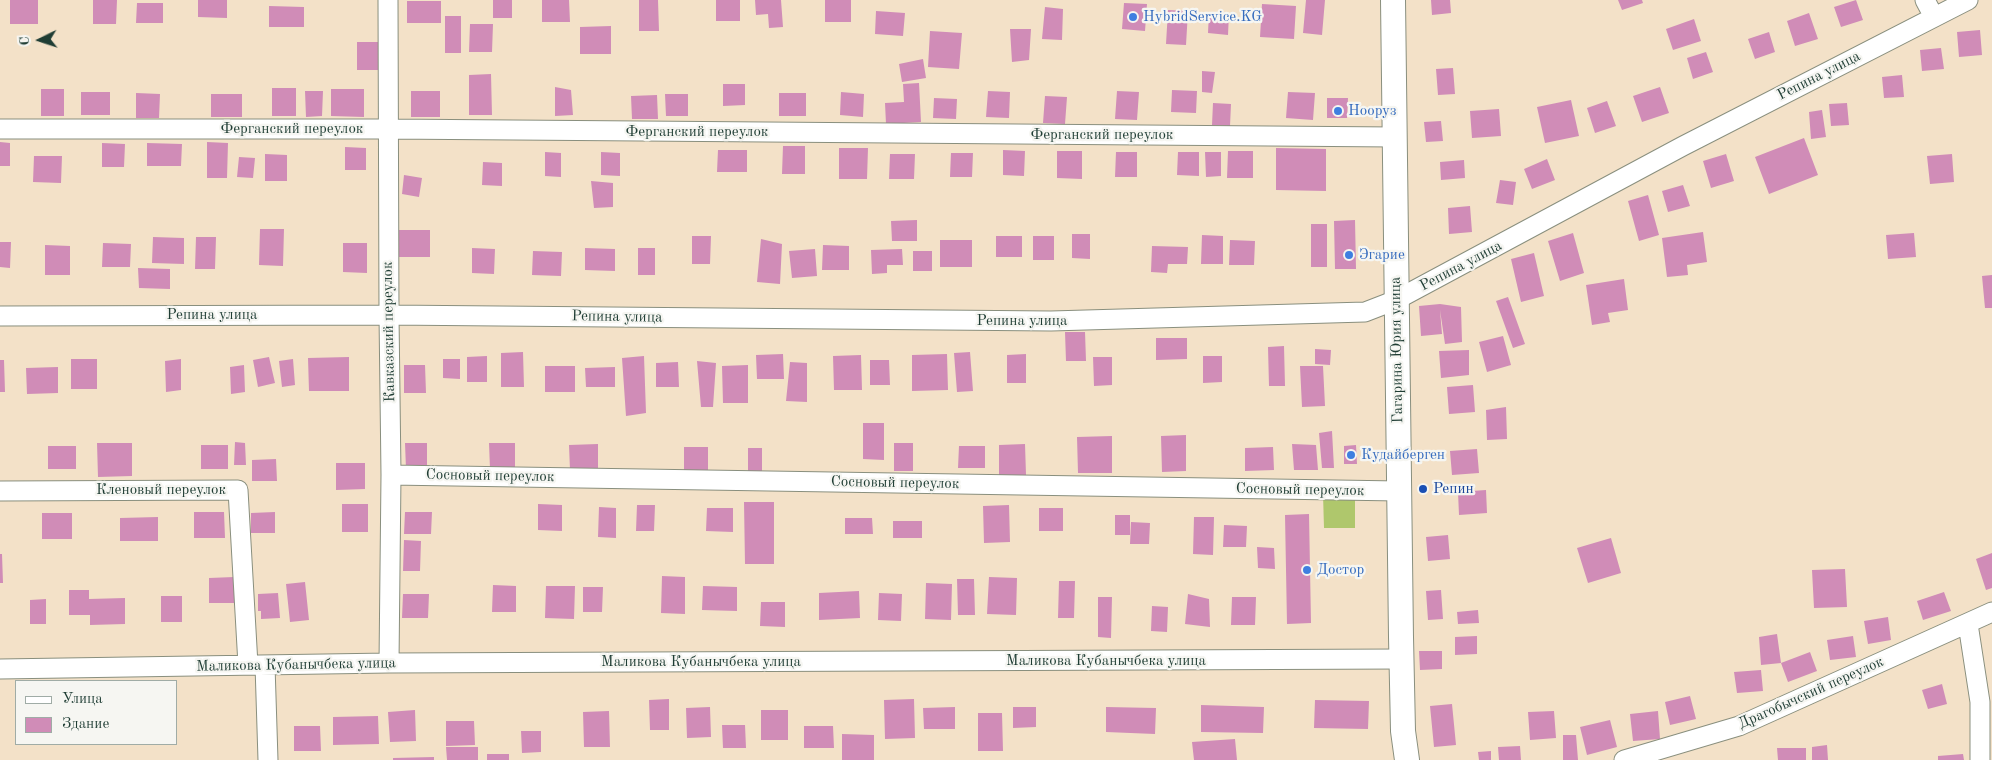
<!DOCTYPE html>
<html>
<head>
<meta charset="utf-8">
<style>
	body { margin:0 }
	#map { position:relative; width:1992px; height:760px; overflow:hidden; background:#f3e1c8; font-family:"Old Standard TT",serif }
	canvas { display:block }
	.legend { position:absolute; left:15px; top:680px; width:162px; height:65px; box-sizing:border-box; background:#f6f6f2; border:1px solid #a0aca6; margin:0; padding:6px 9px; list-style:none; font-size:15px; color:#1f3d34 }
	.legend li { display:flex; align-items:center; gap:10px; height:25px }
	.legend b { width:25px; border:1px solid #a0aca6 }
	.north { position:absolute; left:15px; top:15px; width:50px; height:50px; -webkit-text-stroke:4px #f6f6f2; paint-order:stroke; rotate:266deg; font-size:14px; font-weight:700; line-height:20px; text-align:center; color:#1f3d34 }
	.north::after { content:''; display:block; margin:auto; width:18px; height:22px; background:#1f3d34; clip-path:polygon(50% 0,100% 100%,50% 72%,0 100%) }
</style>
</head>
<body>
<div id="map">
<canvas width="1992" height="760"></canvas>
<ul class="legend">
<li><b style="height:6px;background:#fff"></b>Улица</li>
<li><b style="height:14px;background:#d08cb7"></b>Здание</li>
</ul>
<div class="north">С</div>
</div>
<script>
const context = document.querySelector('canvas').getContext('2d');
context.lineJoin = 'round';
function fill(path, color) { context.fillStyle = color; context.fill(path, 'evenodd'); }
const shape = rows => new Path2D(rows.map(r => 'M' + r).join(''));
function trace(path, color, width, dash) { context.strokeStyle = color; context.lineWidth = width; context.lineCap = dash ? 'butt' : 'round'; context.setLineDash(dash || []); context.stroke(path); }
function write(font, color, halo, rows, align = 'center') {
  context.font = font + ' "Old Standard TT",serif'; context.lineWidth = 4.5; context.setLineDash([]); context.textBaseline = 'middle'; context.strokeStyle = halo; context.fillStyle = color; for (const [text, x, y, turn = 0] of rows) {
    context.save(); context.translate(x, y); context.rotate((+turn || 0) * Math.PI / 180); context.textAlign = isNaN(turn) ? turn : align; if (halo) context.strokeText(text, 0, 0); context.fillText(text, 0, 0); context.restore();
  }
}
fill(shape([
	[1323,494,1355,494,1355,528,1324,528]
]), '#afc76c');
fill(shape([
	[10,0,38,0,38,24,10,24],
	[93,0,117,0,116,24,93,24],
	[198,0,227,0,227,18,198,17],
	[493,0,512,0,512,18,493,18],
	[542,0,569,0,570,22,542,22],
	[639,0,658,0,659,31,639,31],
	[716,0,740,0,740,21,716,21],
	[755,0,781,0,783,27,769,28,768,14,756,15],
	[825,0,851,0,851,22,825,22],
	[1306,0,1325,0,1322,35,1303,33],
	[1431,0,1450,0,1451,13,1432,15],
	[1618,0,1642,0,1643,3,1622,10],
	[1856,0,1863,20,1841,27,1834,7],
	[407,1,441,1,441,23,407,23],
	[137,3,163,3,163,23,136,23],
	[1124,3,1147,4,1145,31,1122,29],
	[1262,4,1296,6,1294,39,1260,37],
	[269,6,304,7,304,27,269,27],
	[1045,7,1063,9,1062,40,1042,39],
	[1168,10,1188,11,1186,45,1166,44],
	[876,11,905,13,903,36,875,34],
	[1209,12,1229,13,1228,35,1208,33],
	[1809,13,1818,39,1795,46,1787,21],
	[445,16,461,16,461,53,445,53],
	[1694,19,1701,41,1673,50,1666,29],
	[470,24,493,24,492,52,469,52],
	[611,26,611,54,580,54,580,27],
	[1010,29,1031,29,1029,60,1012,62],
	[1980,30,1982,55,1959,57,1957,32],
	[930,31,962,33,959,69,928,67],
	[1769,32,1775,52,1755,59,1748,39],
	[357,42,380,42,380,70,357,70],
	[1941,48,1944,69,1922,71,1920,50],
	[1706,52,1713,72,1693,79,1687,58],
	[923,59,926,78,902,82,899,64],
	[1453,68,1455,94,1438,95,1436,69],
	[1202,71,1215,72,1212,93,1202,92],
	[491,74,492,115,469,115,469,75],
	[1902,75,1904,97,1884,98,1882,77],
	[919,83,921,122,886,124,885,103,904,102,903,84],
	[723,84,745,84,745,105,723,106],
	[555,87,571,90,573,115,555,116],
	[1660,87,1669,113,1642,122,1633,96],
	[272,88,296,88,296,116,272,116],
	[41,89,64,89,64,116,41,116],
	[331,89,364,89,364,117,331,116],
	[1172,90,1197,91,1196,113,1171,112],
	[305,91,323,91,322,116,306,117],
	[411,91,440,91,440,117,411,117],
	[988,91,1010,92,1009,118,986,117],
	[1117,91,1139,92,1137,120,1115,119],
	[81,92,110,92,110,115,81,115],
	[841,92,864,94,863,117,840,115],
	[1288,92,1315,93,1313,120,1286,118],
	[136,93,160,94,159,118,136,118],
	[779,93,806,93,806,116,779,116],
	[211,94,242,94,242,117,211,117],
	[665,94,688,94,688,116,666,116],
	[657,95,658,119,632,119,631,96],
	[1045,96,1067,97,1065,124,1043,123],
	[934,98,957,99,956,119,933,118],
	[1327,98,1348,98,1347,118,1327,118],
	[1571,100,1579,136,1545,143,1537,107],
	[1607,101,1616,126,1595,133,1587,108],
	[1213,103,1231,104,1230,126,1212,125],
	[1847,103,1849,125,1831,126,1829,104],
	[1499,109,1501,136,1472,138,1470,111],
	[1822,110,1826,137,1811,139,1809,112],
	[1441,121,1443,141,1426,142,1424,122],
	[1804,138,1818,175,1769,194,1755,157],
	[0,142,10,143,10,166,0,166],
	[207,142,228,143,227,178,207,178],
	[102,143,125,144,124,167,102,167],
	[147,143,182,144,181,166,147,166],
	[783,146,805,146,805,174,782,174],
	[345,147,366,148,366,170,345,170],
	[839,148,868,148,867,179,839,179],
	[1276,148,1326,149,1326,191,1276,190],
	[718,150,747,150,747,172,717,172],
	[1003,150,1025,151,1024,176,1003,175],
	[1057,151,1082,151,1082,179,1057,178],
	[1228,151,1253,151,1253,178,1227,178],
	[545,152,561,153,561,177,545,176],
	[601,152,620,153,620,176,601,175],
	[1116,152,1137,152,1137,177,1115,177],
	[1178,152,1199,152,1199,176,1177,175],
	[1205,152,1221,152,1221,176,1206,177],
	[951,153,973,153,972,177,950,177],
	[265,154,287,155,287,181,265,181],
	[890,154,915,154,914,179,889,179],
	[1726,154,1734,181,1711,188,1703,161],
	[1952,154,1954,182,1930,184,1927,156],
	[34,156,62,156,61,183,33,182],
	[239,157,255,158,253,178,237,177],
	[1547,159,1555,180,1532,189,1524,169],
	[1464,160,1465,178,1441,180,1440,162],
	[483,162,502,163,502,186,482,185],
	[404,175,422,178,419,197,402,194],
	[1500,180,1516,182,1513,205,1496,203],
	[591,181,613,183,613,207,594,208],
	[1683,185,1690,206,1668,212,1662,191],
	[1648,195,1659,235,1639,241,1628,201],
	[1470,206,1472,232,1449,234,1448,208],
	[917,220,917,241,892,241,891,221],
	[1355,220,1356,269,1335,269,1334,221],
	[1311,224,1327,224,1327,267,1311,267],
	[260,229,284,229,283,266,259,265],
	[392,230,430,230,430,257,391,257],
	[1703,232,1707,262,1687,265,1688,275,1667,277,1662,238],
	[1573,233,1584,273,1560,281,1548,241],
	[1914,233,1916,257,1888,259,1886,235],
	[1072,234,1090,234,1090,259,1072,258],
	[1202,235,1223,236,1223,264,1201,264],
	[692,236,711,236,710,264,692,264],
	[996,236,1022,236,1022,257,996,257],
	[1033,236,1054,236,1054,260,1033,260],
	[153,237,184,238,184,264,152,263],
	[196,237,216,237,215,269,195,269],
	[761,239,782,244,780,284,757,282],
	[940,240,972,240,972,267,940,267],
	[1230,240,1255,241,1254,265,1229,265],
	[0,242,11,242,10,268,0,267],
	[103,243,131,244,130,267,102,267],
	[343,243,367,243,367,273,343,272],
	[45,245,70,246,70,275,45,275],
	[823,245,849,246,849,270,822,270],
	[1152,246,1188,247,1187,264,1168,264,1167,273,1151,272],
	[472,248,495,249,494,274,472,273],
	[585,248,615,249,615,271,585,270],
	[638,248,655,248,655,275,638,275],
	[815,249,817,276,792,278,789,251],
	[902,249,903,265,887,265,887,273,872,274,871,250],
	[533,251,562,252,561,276,532,275],
	[913,251,932,251,932,271,913,271],
	[1534,253,1544,296,1521,302,1511,259],
	[138,268,170,269,170,289,139,288],
	[1992,275,1992,308,1985,308,1982,276],
	[1624,279,1628,310,1608,313,1610,322,1592,325,1586,285],
	[1508,297,1525,344,1513,348,1496,301],
	[1440,304,1461,307,1462,342,1445,344,1440,310,1442,334,1421,336,1419,306],
	[1065,332,1085,332,1086,361,1066,361],
	[1503,336,1511,365,1487,372,1479,342],
	[1156,338,1187,338,1187,359,1156,360],
	[1284,346,1285,386,1269,386,1268,347],
	[1315,349,1331,350,1330,365,1315,364],
	[1469,350,1469,375,1441,378,1439,351],
	[523,352,524,387,501,387,501,353],
	[970,352,973,391,957,392,954,353],
	[783,354,784,379,757,379,756,355],
	[947,354,948,390,912,391,912,355],
	[1026,354,1026,383,1007,383,1007,355],
	[861,355,862,390,834,390,833,356],
	[487,356,487,382,467,382,467,357],
	[644,356,646,413,626,416,622,358],
	[1203,356,1222,356,1222,382,1203,383],
	[269,357,275,383,258,387,253,360],
	[349,357,349,391,309,391,308,358],
	[1093,357,1112,357,1112,385,1094,386],
	[71,359,97,359,97,389,71,389],
	[181,359,181,390,166,392,165,361],
	[293,359,295,385,282,387,279,361],
	[443,359,460,359,460,379,443,378],
	[0,360,4,360,5,392,0,392],
	[870,360,889,360,890,385,870,385],
	[697,361,716,363,713,407,701,407],
	[678,362,679,387,656,387,656,363],
	[790,362,807,363,807,402,786,401],
	[244,365,245,392,231,394,230,367],
	[404,365,425,365,426,393,404,393],
	[748,365,748,403,723,403,722,366],
	[545,366,575,366,575,392,545,392],
	[1300,366,1323,366,1325,406,1302,407],
	[58,367,58,393,27,394,26,368],
	[615,367,615,387,586,387,585,368],
	[1473,385,1475,412,1449,414,1447,387],
	[1506,407,1507,439,1487,440,1486,410],
	[863,423,884,423,884,460,863,459],
	[1332,431,1334,468,1322,468,1319,433],
	[1186,435,1186,471,1162,472,1161,436],
	[1112,436,1112,473,1078,473,1077,437],
	[235,442,245,443,246,465,234,465],
	[97,443,132,443,132,476,98,477],
	[405,443,427,443,427,468,406,469],
	[489,443,515,443,515,469,490,469],
	[894,443,913,443,913,471,894,471],
	[598,444,598,469,570,470,569,445],
	[1025,444,1026,475,999,475,999,445],
	[1292,444,1316,445,1318,470,1294,470],
	[201,445,228,445,228,469,201,469],
	[1356,445,1357,464,1344,464,1344,446],
	[48,446,76,446,76,469,48,469],
	[959,446,985,446,985,468,958,468],
	[684,447,708,447,708,471,684,472],
	[1273,447,1274,470,1245,471,1245,448],
	[748,448,762,448,762,476,748,476],
	[1477,449,1479,473,1452,475,1450,451],
	[276,459,277,481,252,481,252,460],
	[336,463,365,463,365,489,336,490],
	[1486,490,1487,513,1459,515,1458,492],
	[744,502,774,502,774,564,745,564],
	[342,504,368,504,368,532,342,532],
	[538,504,562,505,562,531,538,530],
	[637,505,655,505,654,531,636,531],
	[1009,505,1010,542,984,543,983,506],
	[599,507,616,508,616,538,598,537],
	[707,508,733,508,733,532,706,531],
	[1039,508,1063,508,1063,531,1039,531],
	[194,512,224,512,225,538,194,538],
	[275,512,275,533,251,533,251,513],
	[405,512,432,512,431,534,404,534],
	[42,513,72,513,72,539,42,539],
	[1309,514,1311,623,1287,624,1285,515],
	[1115,515,1130,515,1130,535,1115,535],
	[158,517,158,541,120,541,120,518],
	[1194,517,1214,517,1213,555,1193,554],
	[845,518,872,518,873,534,845,534],
	[893,521,922,521,922,538,893,538],
	[1131,522,1150,523,1149,544,1130,544],
	[1224,525,1247,526,1246,547,1223,547],
	[1448,535,1450,559,1428,561,1426,537],
	[1611,538,1621,573,1588,583,1577,548],
	[404,540,421,541,420,571,403,571],
	[1257,547,1274,548,1275,569,1258,568],
	[1992,553,1992,588,1986,590,1976,559],
	[0,554,2,554,3,583,0,583],
	[1845,569,1847,607,1814,608,1812,570],
	[662,576,685,577,685,614,661,613],
	[234,577,235,603,209,603,209,578],
	[989,577,1017,578,1016,615,987,614],
	[957,579,974,579,975,615,958,615],
	[1059,581,1075,581,1074,618,1058,618],
	[305,582,309,620,290,622,286,584],
	[926,583,952,584,951,620,925,619],
	[493,585,516,586,516,612,492,612],
	[546,586,575,586,574,619,545,618],
	[703,586,737,587,737,611,702,610],
	[583,587,603,587,602,612,583,612],
	[69,590,89,590,89,599,125,598,125,624,90,625,90,615,69,615],
	[1441,590,1443,619,1428,620,1426,591],
	[859,591,860,618,819,620,819,593],
	[1944,592,1951,611,1923,620,1917,601],
	[278,593,280,618,261,619,261,611,258,611,258,594],
	[879,593,902,594,901,621,878,620],
	[403,594,429,594,428,618,402,618],
	[1188,594,1209,599,1210,627,1185,624],
	[161,596,182,596,182,622,161,622],
	[1098,597,1112,597,1111,638,1098,637],
	[1232,597,1256,597,1255,625,1231,625],
	[46,599,46,624,30,624,30,600],
	[761,602,785,602,785,627,760,626],
	[1152,606,1168,607,1167,632,1151,631],
	[1478,610,1479,623,1458,624,1457,612],
	[1888,617,1891,640,1868,644,1864,621],
	[1777,634,1781,663,1761,665,1759,637],
	[1477,636,1477,654,1455,655,1455,637],
	[1853,636,1856,657,1830,660,1827,640],
	[1419,651,1442,651,1442,669,1420,670],
	[1810,652,1817,671,1788,682,1781,663],
	[1761,670,1763,691,1737,693,1734,672],
	[1942,684,1947,704,1928,709,1922,690],
	[1690,696,1696,719,1670,725,1665,702],
	[669,699,669,730,650,730,649,700],
	[914,699,915,738,885,739,884,700],
	[1315,700,1369,701,1368,729,1314,728],
	[1452,704,1456,745,1434,747,1430,706],
	[1201,705,1264,707,1263,733,1201,732],
	[710,707,711,737,687,738,686,708],
	[955,707,955,729,924,729,923,708],
	[1013,707,1036,707,1036,727,1013,728],
	[1106,707,1156,708,1155,734,1106,732],
	[415,710,416,741,390,742,388,712],
	[761,710,788,710,788,740,761,740],
	[609,711,610,747,584,747,583,712],
	[1554,711,1556,738,1530,740,1528,712],
	[1658,711,1660,739,1633,741,1630,714],
	[978,713,1002,713,1003,751,978,751],
	[378,716,379,744,333,745,333,717],
	[1610,720,1617,747,1587,755,1580,727],
	[446,721,474,721,475,745,446,746],
	[722,725,745,725,746,748,723,748],
	[294,726,320,726,321,751,294,751],
	[804,726,833,726,834,748,804,748],
	[521,731,541,731,541,752,522,753],
	[842,734,874,735,874,760,842,760],
	[1563,735,1576,735,1578,760,1563,760],
	[1235,739,1237,760,1194,760,1192,742],
	[1827,745,1828,760,1812,760,1812,747],
	[1520,746,1521,760,1499,760,1498,747],
	[446,747,478,747,478,760,447,760],
	[1777,748,1806,748,1806,760,1778,760],
	[1491,751,1491,760,1479,760,1478,752],
	[487,754,509,754,509,760,487,760],
	[1963,754,1964,760,1938,760,1938,756],
	[434,757,434,760,393,760,393,758]
]), '#d08cb7');
const minor = shape([
	[388,0,389,315,391,475,389,663],
	[1925,0,1934,17],
	[0,129,388,129,1395,137],
	[0,316,389,315,1051,321,1365,312,1396,300,1683,146,1968,0],
	[391,475,1399,491],
	[0,491,238,490,248,665],
	[1968,624,1980,702,1980,760],
	[265,665,268,760],
	[0,669,389,663,1402,659],
	[1624,760,1739,726,1992,612]
]);
const major = shape([
	[1393,0,1401,637,1403,731,1407,760]
]);
trace(minor, '#898f7e', 21);
trace(major, '#898f7e', 26);
trace(minor, '#fff', 19);
trace(major, '#fff', 24);
for (const [x, y, r, color] of [
	[1133,17,5,"#3f7fe0"],
	[1338,111,5,"#3f7fe0"],
	[1349,255,5,"#3f7fe0"],
	[1351,455,5,"#3f7fe0"],
	[1423,489,5,"#1a4fb4"],
	[1307,570,5,"#3f7fe0"]
]) { const dot = new Path2D(); dot.arc(x, y, r, 0, 2 * Math.PI); context.fillStyle = color; context.fill(dot); trace(dot, '#f6f6f2', 2); }
write('15px', '#366cbe', '#f6f6f2', [
	["HybridService.KG",1143,17],
	["Нооруз",1348,111],
	["Эгарие",1359,255],
	["Кудайберген",1361,455],
	["Достор",1317,570]
], 'left');
write('15px', '#1f3d34', '#f6f6f2', [
	["Репина улица",1819,76,-27],
	["Ферганский переулок",292,129],
	["Ферганский переулок",697,132],
	["Ферганский переулок",1102,135],
	["Репина улица",1461,266,-28],
	["Репина улица",212,315],
	["Репина улица",617,317,1],
	["Репина улица",1022,321],
	["Кавказский переулок",389,332,-91],
	["Гагарина Юрия улица",1397,350,-91],
	["Сосновый переулок",490,476,1],
	["Сосновый переулок",895,483,1],
	["Кленовый переулок",161,490],
	["Сосновый переулок",1300,490,1],
	["Маликова Кубанычбека улица",1106,661],
	["Маликова Кубанычбека улица",701,662],
	["Маликова Кубанычбека улица",296,665,-1],
	["Драгобычский переулок",1811,693,-24]
]);
write('15px', '#164399', '#f6f6f2', [
	["Репин",1433,489]
], 'left');
</script>
</body>
</html>
